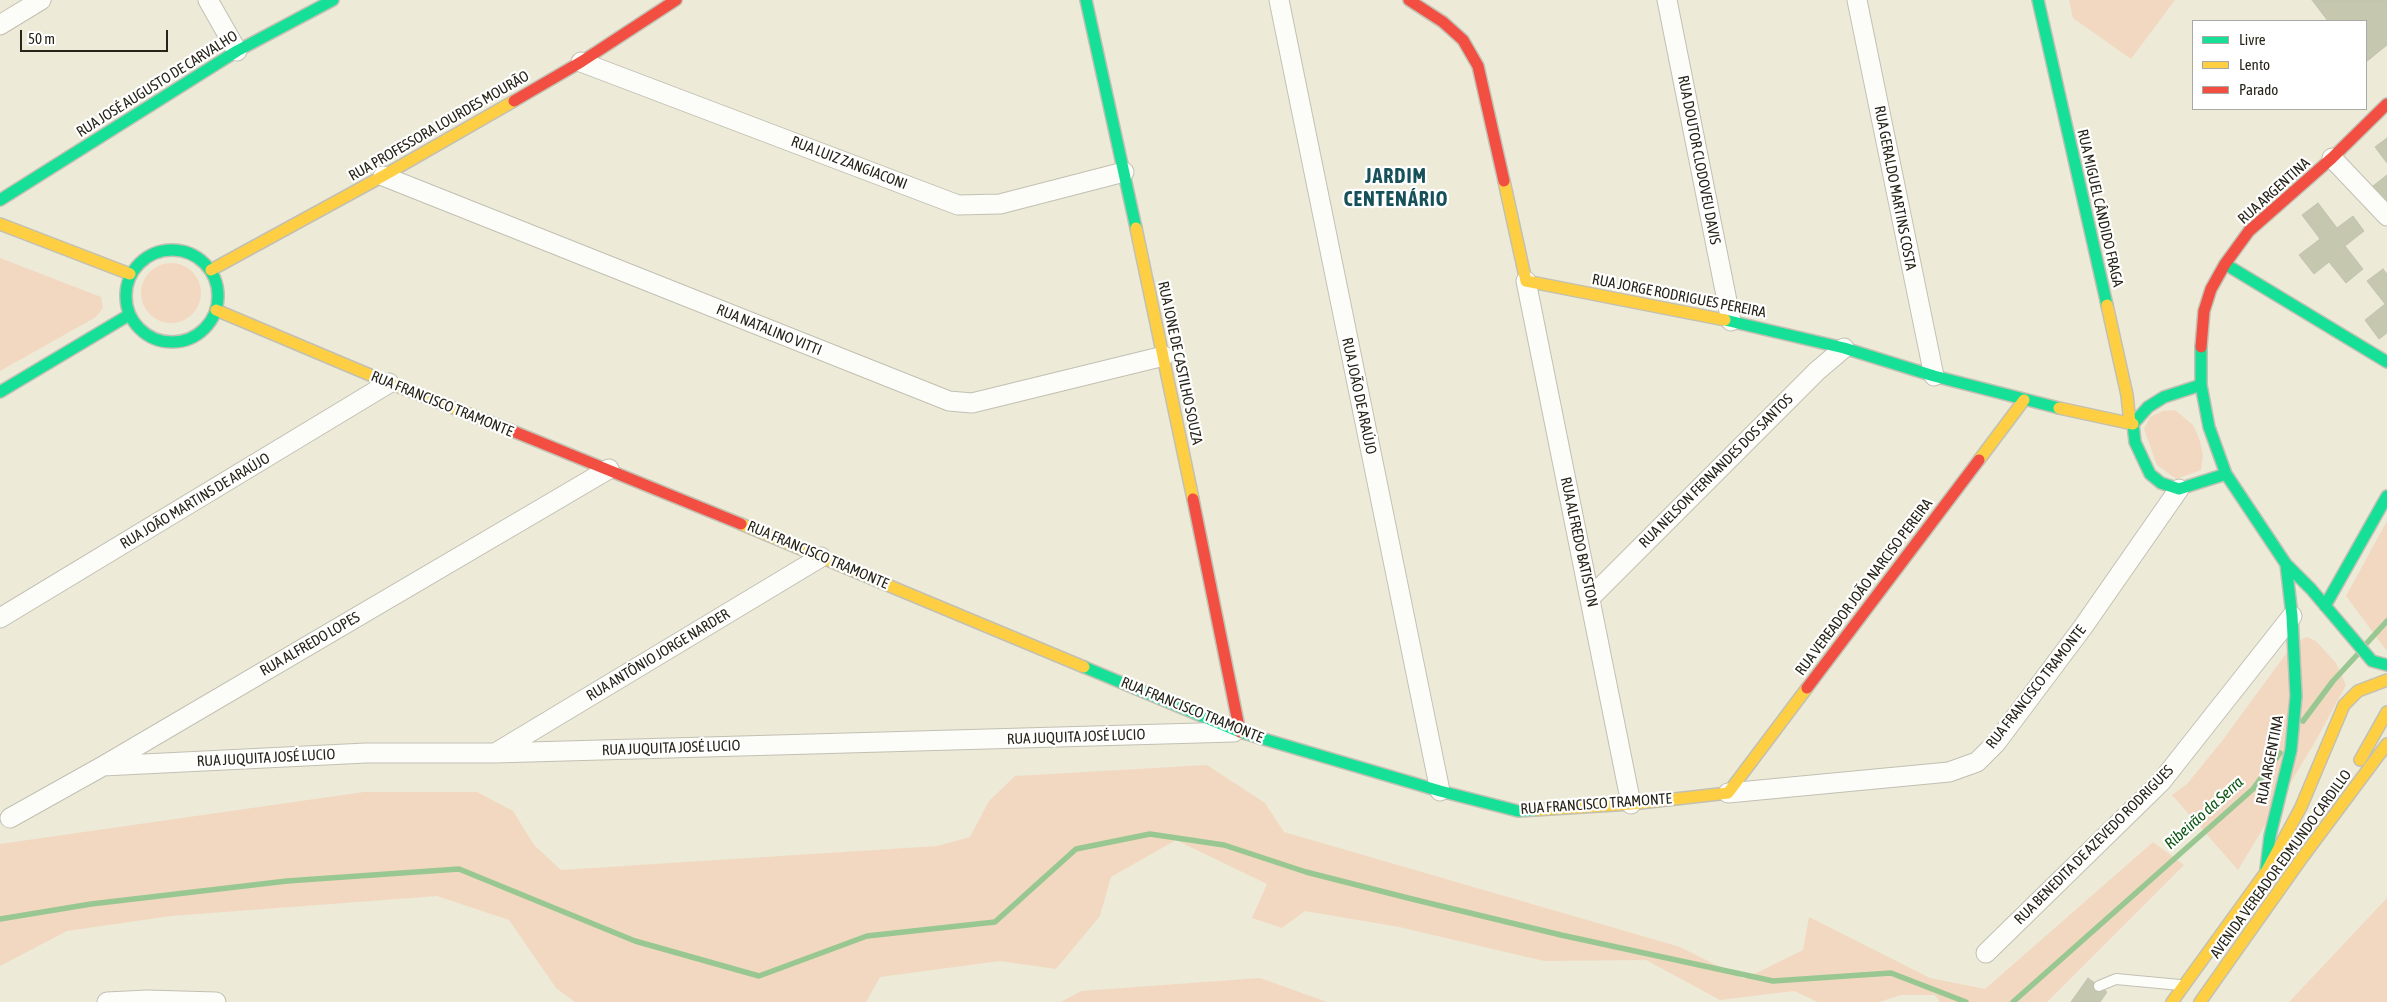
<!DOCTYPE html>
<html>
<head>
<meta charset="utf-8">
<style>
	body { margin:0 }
	#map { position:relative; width:2387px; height:1002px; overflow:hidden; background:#edead8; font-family:"Asap Condensed",sans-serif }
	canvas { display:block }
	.legend { position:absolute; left:2192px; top:20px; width:175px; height:90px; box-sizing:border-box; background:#fff; border:1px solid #a9a8a3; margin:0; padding:6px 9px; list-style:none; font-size:15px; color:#272519 }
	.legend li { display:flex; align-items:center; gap:10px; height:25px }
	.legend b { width:25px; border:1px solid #a9a8a3 }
	.scale { position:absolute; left:20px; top:30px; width:148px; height:22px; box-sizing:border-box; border:2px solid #272519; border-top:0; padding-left:6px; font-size:15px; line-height:18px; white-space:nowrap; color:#272519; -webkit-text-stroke:4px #fff; paint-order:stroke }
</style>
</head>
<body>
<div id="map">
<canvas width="2387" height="1002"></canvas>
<ul class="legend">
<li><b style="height:6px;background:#16e098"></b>Livre</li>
<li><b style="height:6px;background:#ffcf43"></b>Lento</li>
<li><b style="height:6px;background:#f24e42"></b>Parado</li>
</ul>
<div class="scale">50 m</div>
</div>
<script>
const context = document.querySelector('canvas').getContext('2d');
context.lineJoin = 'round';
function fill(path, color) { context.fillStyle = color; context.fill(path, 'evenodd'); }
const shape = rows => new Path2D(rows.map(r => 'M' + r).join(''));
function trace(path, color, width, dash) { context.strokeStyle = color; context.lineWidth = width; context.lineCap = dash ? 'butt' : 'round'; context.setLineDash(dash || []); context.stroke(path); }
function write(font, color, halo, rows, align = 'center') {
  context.font = font + ' "Asap Condensed",sans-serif'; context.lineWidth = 4.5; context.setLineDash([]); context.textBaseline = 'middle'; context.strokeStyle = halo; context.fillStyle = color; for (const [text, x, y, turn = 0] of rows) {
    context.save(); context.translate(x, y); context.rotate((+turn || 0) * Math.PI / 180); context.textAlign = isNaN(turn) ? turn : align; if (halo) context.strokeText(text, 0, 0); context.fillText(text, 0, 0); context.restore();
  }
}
fill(shape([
	[2069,0,2175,0,2131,59,2073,18],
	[0,258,101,297,103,308,96,317,0,371],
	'141 293a30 30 0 1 1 60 0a30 30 0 1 1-60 0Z',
	[2175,410,2193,425,2200,441,2203,455,2201,470,2176,479,2157,465,2144,429,2150,417,2163,411],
	[2387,521,2387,649,2386,650,2346,596],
	[2307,637,2316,641,2336,663,2346,685,2315,742,2238,870,2172,795,2187,784,2222,741,2294,643],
	[1207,765,1265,803,1284,832,1680,947,1744,979,1803,950,1809,917,1930,978,1985,989,2153,842,2184,865,2047,1002,1940,1002,1935,995,1901,995,1879,1002,1818,1002,1794,991,1720,1000,1646,960,1544,961,1399,927,1305,911,1282,928,1252,918,1267,884,1176,840,1111,877,1100,916,1056,969,1000,961,880,977,866,1002,575,1002,556,988,509,920,437,896,171,916,67,931,0,966,0,844,364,792,477,792,513,811,534,845,561,870,937,846,970,837,989,801,1015,776],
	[2387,898,2387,1002,2290,1002,2290,1001],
	[1260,978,1327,1002,1061,1002,1081,991]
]), '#f2d8c0');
trace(shape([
	[2366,644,2387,621],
	[2303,721,2333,681,2357,655],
	[0,919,91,904,287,881,459,869,635,941,759,976,867,936,995,922,1076,849,1150,834,1224,845,1306,872,1412,899,1561,935,1773,981,1891,973,1966,1002],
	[2013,1002,2253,789,2280,753]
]), '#98c791', 5.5);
const building = shape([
	[2312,0,2387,0,2387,45,2366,62,2366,21,2328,21,2312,0],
	[2387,138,2387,163,2375,147,2387,138],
	[2387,175,2387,205,2373,186,2387,175],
	[2318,203,2337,228,2353,216,2364,231,2345,246,2363,269,2346,283,2329,262,2314,274,2299,255,2320,239,2302,215,2318,203],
	[2383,269,2387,274,2387,333,2379,339,2365,320,2385,304,2367,281,2383,269],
	[2088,978,2107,992,2100,1002,2071,1002,2088,978]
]);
fill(building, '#c5c8ae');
trace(building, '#c1c2b4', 1);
const lane = shape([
	[2099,986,2116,979,2180,985]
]);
const street = shape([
	[208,0,237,51],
	[1279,0,1440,791],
	[1667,0,1731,321],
	[1857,0,1934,376],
	[0,25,41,0],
	[581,62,958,205,1000,204,1124,172],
	[2332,158,2387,216],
	[383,176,949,401,972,403,1164,356],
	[1526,281,1631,804],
	[1591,597,1817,371,1844,348],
	[0,618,389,383],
	[497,752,821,557],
	[103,766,366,753,495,753,1234,732],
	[1728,793,1949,772,1977,762,1996,743,2083,627,2179,489],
	[10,818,103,766,609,469],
	[1986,953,2161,782,2292,616],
	[107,1002,147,1000,216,1002]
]);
const fast = shape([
	[1086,0,1136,228],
	[2038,0,2107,305],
	[0,200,237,51,333,0],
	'126 296a46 46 0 1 1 92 0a46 46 0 1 1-92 0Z',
	[2225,264,2387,362],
	[1725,320,1844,348,1934,376,2059,408],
	[2201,347,2201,385,2209,427,2226,474,2286,564,2311,589,2372,661,2387,665],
	[2201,385,2164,397,2148,407,2133,424,2135,442,2150,474,2161,483,2179,489,2226,474],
	[0,392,129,315],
	[2325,606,2387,496],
	[1084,667,1240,732,1440,791,1518,811,1535,810],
	[2266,869,2270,836,2291,750,2296,696,2292,616,2286,564]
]);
const slow = shape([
	[1504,181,1526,281,1725,320],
	[0,224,130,274],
	[1136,228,1193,499],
	[211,270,383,176,514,101],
	[2107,305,2127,395,2130,423],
	[216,310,389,383,510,430],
	[2059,408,2133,424],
	[1979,460,2024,400],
	[741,524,1084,667],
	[2360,760,2387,712],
	[1535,810,1631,804,1728,793,1807,688],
	[2172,1002,2266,872,2301,807,2344,705,2358,691,2387,680],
	[2200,1002,2302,858,2387,744]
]);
const jam = shape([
	[1409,0,1443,22,1463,40,1478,66,1504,181],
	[514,101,581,62,676,0],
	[2201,347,2204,311,2211,289,2225,264,2249,231,2332,158,2387,104],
	[510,430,741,524],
	[1193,499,1240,732],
	[1807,688,1979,460]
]);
trace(lane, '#c2c0b2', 12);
trace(street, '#c2c0b2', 21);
trace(fast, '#c2c0b2', 14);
trace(slow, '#c2c0b2', 14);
trace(jam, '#c2c0b2', 14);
trace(lane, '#fcfcf9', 10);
trace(street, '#fcfcf9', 19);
trace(fast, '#16e098', 11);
trace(slow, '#ffcf43', 11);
trace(jam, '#f24e42', 11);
write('15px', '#272519', '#fff', [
	["RUA JOSÉ AUGUSTO DE CARVALHO",157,84,-32],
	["RUA PROFESSORA LOURDES MOURÃO",439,126,-30],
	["RUA DOUTOR CLODOVEU DAVIS",1699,160,79],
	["RUA LUIZ ZANGIACONI",849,163,21],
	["RUA GERALDO MARTINS COSTA",1895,188,79],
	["RUA ARGENTINA",2274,191,-42],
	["RUA MIGUEL CÂNDIDO FRAGA",2100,208,77],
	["RUA JORGE RODRIGUES PEREIRA",1679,296,11],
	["RUA NATALINO VITTI",769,330,22],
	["RUA IONE DE CASTILHO SOUZA",1180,363,78],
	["RUA JOÃO DE ARAÚJO",1359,396,78],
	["RUA FRANCISCO TRAMONTE",442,404,22],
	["RUA NELSON FERNANDES DOS SANTOS",1716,471,-45],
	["RUA JOÃO MARTINS DE ARAÚJO",195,501,-31],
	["RUA ALFREDO BATISTON",1579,542,78],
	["RUA FRANCISCO TRAMONTE",818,555,23],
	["RUA VEREADOR JOÃO NARCISO PEREIRA",1864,587,-53],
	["RUA ALFREDO LOPES",310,644,-30],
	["RUA ANTÔNIO JORGE NARDER",658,655,-31],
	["RUA FRANCISCO TRAMONTE",2036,687,-52],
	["RUA FRANCISCO TRAMONTE",1192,710,22],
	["RUA JUQUITA JOSÉ LUCIO",1076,737,-2],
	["RUA JUQUITA JOSÉ LUCIO",671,748,-2],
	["RUA JUQUITA JOSÉ LUCIO",266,758,-3],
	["RUA ARGENTINA",2270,760,-79],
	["RUA FRANCISCO TRAMONTE",1596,804,-4],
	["RUA BENEDITA DE AZEVEDO RODRIGUES",2094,845,-45],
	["AVENIDA VEREADOR EDMUNDO CARDILLO",2281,864,-54]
]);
write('italic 16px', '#0a5510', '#fff', [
	["Ribeirão da Serra",2204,813,-42]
]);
context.letterSpacing = '1px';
write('bold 20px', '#165059', '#fff', [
	["JARDIM",1396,177],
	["CENTENÁRIO",1396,200]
]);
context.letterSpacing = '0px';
</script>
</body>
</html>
